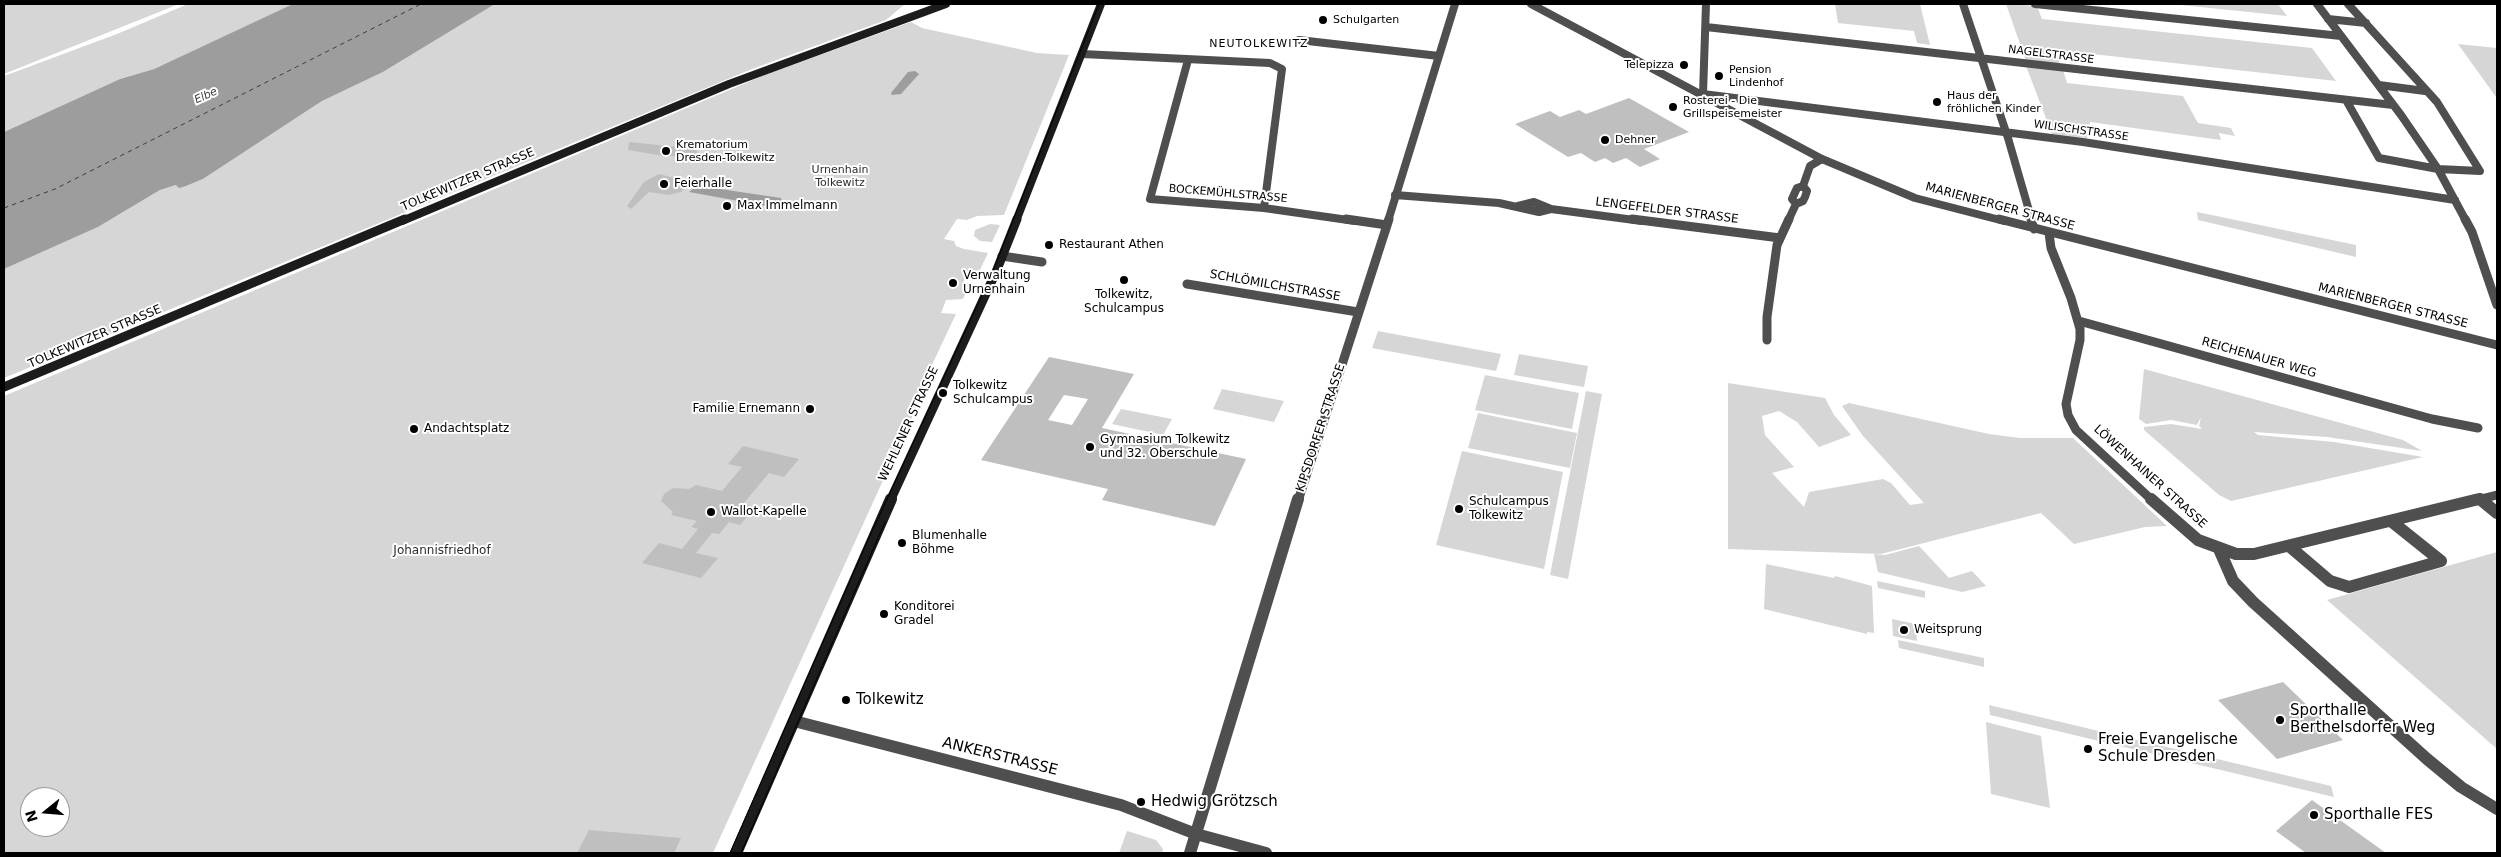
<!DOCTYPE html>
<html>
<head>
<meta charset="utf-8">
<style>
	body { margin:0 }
	#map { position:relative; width:2501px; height:857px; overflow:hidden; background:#fff; font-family:"DejaVu Sans",sans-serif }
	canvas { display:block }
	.frame { position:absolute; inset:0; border:5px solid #000; pointer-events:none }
	.north { position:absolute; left:20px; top:787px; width:50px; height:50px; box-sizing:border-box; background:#fff; border:1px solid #999; border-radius:50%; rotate:253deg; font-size:14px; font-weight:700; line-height:20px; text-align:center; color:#000 }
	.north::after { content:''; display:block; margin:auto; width:18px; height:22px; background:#000; clip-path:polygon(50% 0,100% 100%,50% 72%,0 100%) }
</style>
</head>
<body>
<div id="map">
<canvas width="2501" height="857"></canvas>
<div class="frame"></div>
<div class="north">N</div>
</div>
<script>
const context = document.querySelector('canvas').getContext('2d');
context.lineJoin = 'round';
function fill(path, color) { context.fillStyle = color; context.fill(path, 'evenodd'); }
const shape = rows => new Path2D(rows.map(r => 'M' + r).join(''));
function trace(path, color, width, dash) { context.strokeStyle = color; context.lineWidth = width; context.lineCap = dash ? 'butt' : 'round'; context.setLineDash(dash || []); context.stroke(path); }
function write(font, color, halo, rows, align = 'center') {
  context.font = font + ' "DejaVu Sans",sans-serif'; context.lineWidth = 4; context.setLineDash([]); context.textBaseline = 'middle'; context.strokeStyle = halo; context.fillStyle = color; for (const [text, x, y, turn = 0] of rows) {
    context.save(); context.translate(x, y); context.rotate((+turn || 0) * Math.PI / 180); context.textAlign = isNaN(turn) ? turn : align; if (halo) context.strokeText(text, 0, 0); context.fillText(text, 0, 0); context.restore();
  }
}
fill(shape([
	[4,4,179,4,4,74],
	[188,4,294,4,154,69,120,79,4,132,4,76,117,34],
	[495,4,905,4,886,20,752,69,4,378,4,269,98,227,160,190,176,185,186,186,203,179,322,101,383,72],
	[1835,4,1920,4,1930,45,1917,43,1914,31,1838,23],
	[2006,4,2037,6,2042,19,2312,48,2336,81,2056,50,2060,65,2026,61],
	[2171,4,2278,4,2287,16],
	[911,22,922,28,1037,53,1069,55,1004,215,977,216,967,220,957,219,944,239,954,241,956,246,964,249,988,253,978,274,964,279,964,282,970,284,963,299,946,300,941,313,956,314,921,388,922,395,713,853,4,853,4,396,765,75],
	[30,797,60,797,60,827,30,827],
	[2458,44,2497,48,2497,99,2496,97],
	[2026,66,2063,70,2067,83,2183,96,2198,123,2231,128,2235,136,2219,133,2221,140,2090,122,2087,138,2052,134],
	[2197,212,2356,245,2356,257,2198,220],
	[990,224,1000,225,992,242,980,241,974,236,975,230],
	[1378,331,1501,354,1496,371,1372,348],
	[1519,354,1588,366,1584,387,1514,375],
	[2144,369,2403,440,2422,451,2327,437,2254,432,2258,435,2334,442,2423,457,2231,501,2219,495,2144,430,2144,427,2171,424,2202,429,2199,426,2201,417,2197,425,2171,420,2146,424,2139,419],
	[1485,375,1579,393,1572,429,1475,410],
	[1728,383,1825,398,1834,415,1851,435,1819,447,1797,422,1779,411,1762,416,1765,435,1794,467,1772,473,1804,507,1809,492,1883,479,1891,483,1910,505,1924,503,1863,436,1842,406,1849,403,1989,434,2020,438,2073,438,2167,526,2145,527,2074,544,2041,513,1881,554,1728,549],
	[1222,389,1284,401,1274,422,1213,409],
	[1586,391,1602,394,1568,579,1550,575],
	[1121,409,1172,419,1163,435,1112,424],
	[1478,413,1577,433,1570,468,1468,448],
	[1462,451,1563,472,1544,569,1436,545],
	[1919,546,1949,578,1972,571,1986,586,1962,592,1878,572,1874,554,1885,555],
	[2497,552,2497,749,2327,600],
	[1766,564,1834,578,1835,576,1872,586,1874,633,1867,632,1867,634,1764,609],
	[1877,581,1925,591,1925,598,1878,588],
	[1892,619,1916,624,1917,641,1893,636],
	[1898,640,1984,658,1984,667,1899,648],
	[1989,705,2331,786,2334,797,1990,715],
	[1986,722,2041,736,2050,808,1991,794],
	[1127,831,1156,840,1163,849,1162,853,1119,853]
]), '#d6d6d6');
fill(shape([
	[293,4,495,4,383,72,322,101,203,179,186,186,179,188,176,185,160,190,98,227,4,269,4,132,120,79,154,69],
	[915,71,919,74,901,94,892,95,891,93,908,72],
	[700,186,781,198,782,201,777,206,772,207,689,192,695,187]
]), '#9d9d9d');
trace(shape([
	[4,208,55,189,421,4]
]), '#3e3e3e', 1, [4.5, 4]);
fill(shape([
	[1629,98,1689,132,1644,149,1660,159,1640,167,1626,158,1613,163,1605,158,1595,162,1581,153,1568,157,1515,124,1550,111,1560,117,1579,110,1586,114],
	[629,142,697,149,697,157,664,156,628,150],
	[659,174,691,182,681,192,669,195,649,192,631,209,627,206,644,182],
	[1049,357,1134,374,1102,428,1246,459,1215,526,1102,500,1108,489,981,460],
	[1064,395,1088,399,1072,425,1048,420],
	[743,446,799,459,784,477,769,473,743,504,755,507,740,525,729,522,719,534,712,533,696,553,718,558,701,578,642,563,659,543,682,549,698,529,691,527,697,521,671,515,673,512,661,501,664,494,673,488,689,489,696,485,722,491,742,467,728,464],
	[2283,682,2343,740,2277,759,2218,700],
	[2312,800,2386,853,2306,853,2276,831],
	[589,830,681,838,674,853,577,853]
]), '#bfbfbf');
trace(shape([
	[1531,4,1822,159,1915,198,2004,221],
	[1706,4,1703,94,2083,142,2455,200],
	[1963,4,2008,138,2032,221],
	[2035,4,2341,36],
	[2317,4,2401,115,2438,169,2466,221],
	[2328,19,2366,23],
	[1706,27,2393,105],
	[1299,40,1439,56],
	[1082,54,1270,63,1282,69,1264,208],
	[1188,60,1150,199,1264,208,1355,221],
	[2379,85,2425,91],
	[2346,100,2379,158,2438,169,2480,171,2437,102,2348,4],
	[1395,195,1499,203,1539,212,1551,209,1642,221],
	[1796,204,1792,199,1797,188,1803,186,1810,166,1822,159],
	[1518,206,1534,202,1551,209],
	[1388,221,1455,4],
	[1788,221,1796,204,1803,201,1805,197,1807,191,1803,186]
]), '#4f4f4f', 8);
trace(shape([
	[1346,219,1387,225],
	[1632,219,1780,238],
	[1999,219,2497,345],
	[2031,219,2034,229],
	[2465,219,2472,232,2497,305],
	[2049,233,2051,248,2071,298,2080,329,2080,340,2066,404,2068,415,2076,430,2153,501],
	[1002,256,1042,262],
	[1187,284,1358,312],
	[2079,321,2432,419,2478,428],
	[1767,340,1767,317,1777,245,1789,219],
	[2479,499,2481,501],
	[1298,501,1389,219],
	[2473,501,2497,495]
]), '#4f4f4f', 9);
trace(shape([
	[2151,499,2198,540,2236,554,2254,554,2479,499],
	[2480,499,2497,513],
	[2289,546,2330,581,2349,587,2441,561,2391,521],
	[2219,549,2233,581,2253,602,2427,759,2461,787,2497,809],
	[794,721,1121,805,1196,834,1266,853],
	[1190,853,1298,499]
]), '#4f4f4f', 12);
trace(shape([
	[402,221,729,84,946,4],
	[1016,221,1101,4]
]), '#1c1c1c', 8);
trace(shape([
	[4,387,405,219],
	[890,501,996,272,1017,219]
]), '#1c1c1c', 9);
trace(shape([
	[736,853,891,499]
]), '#1c1c1c', 12);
trace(shape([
	[730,853,868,540,991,276,1099,4],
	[741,853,885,522]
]), '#000', 1);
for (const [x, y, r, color] of [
	[1323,20,5,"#000"],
	[1684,65,5,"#000"],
	[1719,76,5,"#000"],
	[1937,102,5,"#000"],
	[1673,107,5,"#000"],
	[1605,140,5,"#000"],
	[666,151,5,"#000"],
	[664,184,5,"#000"],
	[727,206,5,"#000"],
	[1049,245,5,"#000"],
	[1124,280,5,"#000"],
	[953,283,5,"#000"],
	[943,393,5,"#000"],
	[810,409,5,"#000"],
	[414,429,5,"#000"],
	[1090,447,5,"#000"],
	[1459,509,5,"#000"],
	[711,512,5,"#000"],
	[902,543,5,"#000"],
	[884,614,5,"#000"],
	[1904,630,5,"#000"],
	[846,700,5,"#000"],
	[2280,720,5,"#000"],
	[2088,749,5,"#000"],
	[1141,802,5,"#000"],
	[2314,815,5,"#000"]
]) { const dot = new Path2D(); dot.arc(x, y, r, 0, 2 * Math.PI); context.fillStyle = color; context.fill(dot); trace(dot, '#fff', 2); }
write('11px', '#000', '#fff', [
	["Schulgarten",1333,20],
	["Telepizza",1674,65,"right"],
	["Pension",1729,70],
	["Lindenhof",1729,83],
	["Haus der",1947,96],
	["fröhlichen Kinder",1947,109],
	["Rosterei - Die",1683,101],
	["Grillspeisemeister",1683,114],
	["Dehner",1615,140],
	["Krematorium",676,145],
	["Dresden-Tolkewitz",676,158]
], 'left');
context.letterSpacing = '1px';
write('11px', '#000', '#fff', [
	["NEUTOLKEWITZ",1259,44]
]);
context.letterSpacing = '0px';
write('11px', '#000', '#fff', [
	["NAGELSTRASSE",2051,55,7],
	["WILISCHSTRASSE",2081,131,8],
	["BOCKEMÜHLSTRASSE",1228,194,5]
]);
write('italic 11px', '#3e3e3e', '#fff', [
	["Elbe",206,96,-25]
]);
write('11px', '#2d2d2d', '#fff', [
	["Urnenhain",840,170],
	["Tolkewitz",840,183]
]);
write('12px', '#000', '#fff', [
	["TOLKEWITZER STRASSE",468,180,-23],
	["MARIENBERGER STRASSE",2000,207,15],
	["LENGEFELDER STRASSE",1667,211,7],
	["SCHLÖMILCHSTRASSE",1275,286,10],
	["MARIENBERGER STRASSE",2393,306,14],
	["TOLKEWITZER STRASSE",95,337,-23],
	["REICHENAUER WEG",2259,358,16],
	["WEHLENER STRASSE",909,424,-65],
	["KIPSDORFER STRASSE",1321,428,-72],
	["LÖWENHAINER STRASSE",2150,477,42]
]);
write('12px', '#000', '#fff', [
	["Feierhalle",674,184],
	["Max Immelmann",737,206],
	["Restaurant Athen",1059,245],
	["Verwaltung",963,276],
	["Urnenhain",963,290],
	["Tolkewitz,",1124,295,"center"],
	["Schulcampus",1124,309,"center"],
	["Tolkewitz",953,386],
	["Schulcampus",953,400],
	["Familie Ernemann",800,409,"right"],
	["Andachtsplatz",424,429],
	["Gymnasium Tolkewitz",1100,440],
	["und 32. Oberschule",1100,454],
	["Schulcampus",1469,502],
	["Tolkewitz",1469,516],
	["Wallot-Kapelle",721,512],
	["Blumenhalle",912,536],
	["Böhme",912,550],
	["Konditorei",894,607],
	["Gradel",894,621],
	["Weitsprung",1914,630]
], 'left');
write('12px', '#2d2d2d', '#fff', [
	["Johannisfriedhof",442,551]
]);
write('15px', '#000', '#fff', [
	["Tolkewitz",856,700],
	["Sporthalle",2290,711],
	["Berthelsdorfer Weg",2290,728],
	["Freie Evangelische",2098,740],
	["Schule Dresden",2098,757],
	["Hedwig Grötzsch",1151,802],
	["Sporthalle FES",2324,815]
], 'left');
write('15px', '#000', '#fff', [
	["ANKERSTRASSE",1000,757,14]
]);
</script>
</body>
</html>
